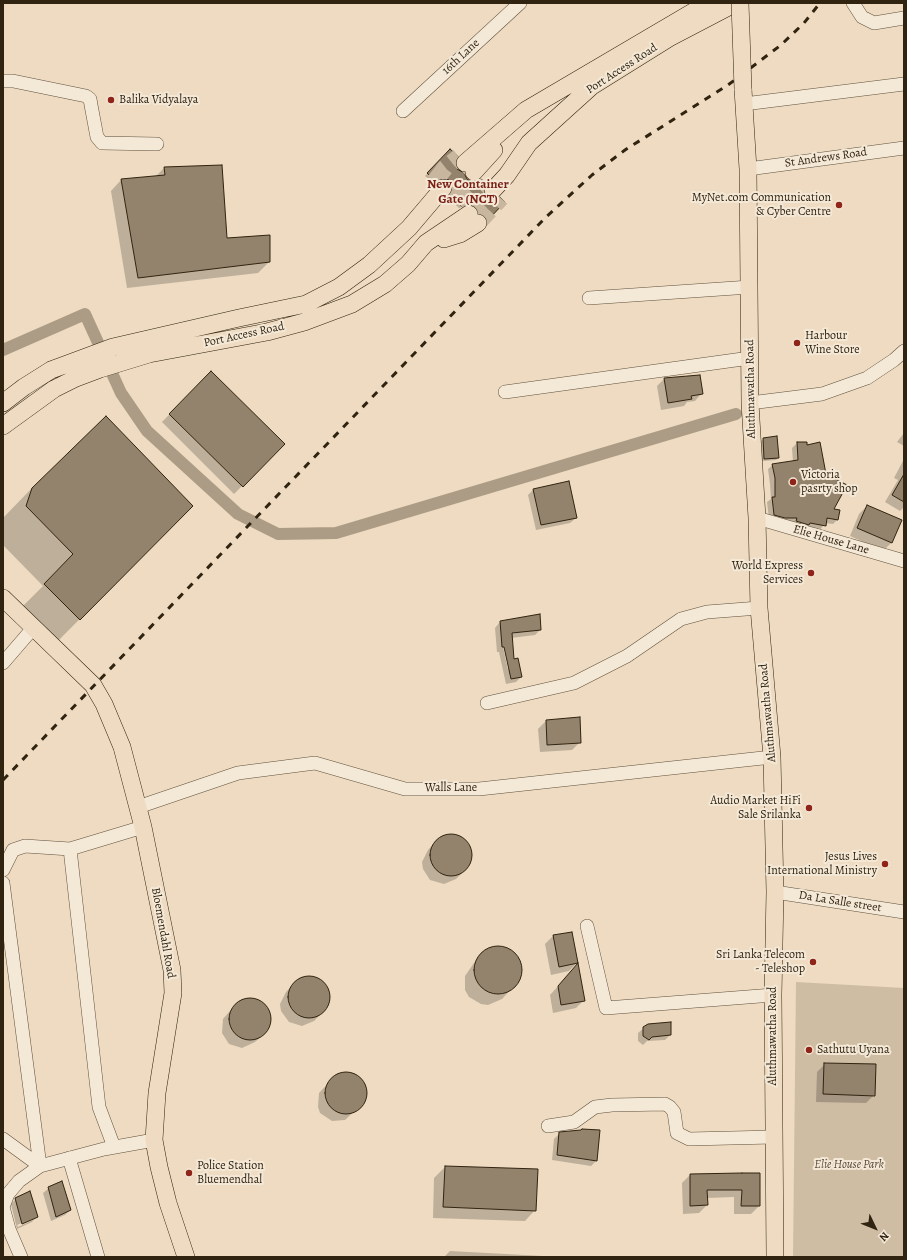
<!DOCTYPE html>
<html>
<head>
<meta charset="utf-8">
<style>
	body { margin:0 }
	#map { position:relative; width:907px; height:1260px; overflow:hidden; background:#eedbc1; font-family:Alegreya,serif }
	canvas { display:block }
	.frame { position:absolute; inset:0; border:4px solid #302310; pointer-events:none }
	.north { position:absolute; left:855px; top:1208px; width:40px; height:40px; -webkit-text-stroke:3px #f4e8d7; paint-order:stroke; rotate:133deg; font-size:11px; font-weight:700; line-height:16px; text-align:center; color:#302310 }
	.north::after { content:''; display:block; margin:auto; width:14px; height:18px; background:#302310; clip-path:polygon(50% 0,100% 100%,50% 72%,0 100%) }
</style>
</head>
<body>
<div id="map">
<canvas width="907" height="1260"></canvas>
<div class="frame"></div>
<div class="north">N</div>
</div>
<script>
const context = document.querySelector('canvas').getContext('2d');
context.lineJoin = 'round';
function fill(path, color) { context.fillStyle = color; context.fill(path, 'evenodd'); }
const shape = rows => new Path2D(rows.map(r => 'M' + r).join(''));
function trace(path, color, width, dash) { context.strokeStyle = color; context.lineWidth = width; context.lineCap = dash ? 'butt' : 'round'; context.setLineDash(dash || []); context.stroke(path); }
function write(font, color, halo, rows, align = 'center') {
  context.font = font + ' Alegreya,serif'; context.lineWidth = 4; context.setLineDash([]); context.textBaseline = 'middle'; context.strokeStyle = halo; context.fillStyle = color; for (const [text, x, y, turn = 0] of rows) {
    context.save(); context.translate(x, y); context.rotate((+turn || 0) * Math.PI / 180); context.textAlign = isNaN(turn) ? turn : align; if (halo) context.strokeText(text, 0, 0); context.fillText(text, 0, 0); context.restore();
  }
}
fill(shape([
	[796,982,904,988,904,1257,793,1257]
]), '#cebca3');
fill(shape([
	[450,150,456,170,466,180,482,188,485,198,491,201,504,202,485,222,477,215,471,207,465,206,459,208,448,198,451,192,448,183,442,180,433,183,425,176],
	[164,168,226,239,269,262,258,273,127,288,111,191,121,180,155,177],
	[211,372,284,444,234,494,162,422],
	[699,376,702,393,695,401,687,402,684,406,661,410,657,386,664,379],
	[904,433,904,446,897,442],
	[764,439,778,458,776,460,762,461,761,441],
	[797,443,806,443,837,520,833,524,825,523,820,530,769,519,767,502,771,499,770,484,768,469,773,465,793,462,792,448],
	[904,459,904,507,900,511,885,502,898,480,894,478],
	[568,482,576,518,570,523,536,530,528,495,533,490],
	[32,488,192,506,49,650,14,615,43,586,3,545,3,518],
	[867,506,900,520,891,543,883,551,850,536,859,514],
	[500,622,540,630,535,635,511,638,513,661,521,677,516,682,506,684,499,652,497,652,495,628],
	[502,642,504,642,509,669,508,670],
	[546,721,580,742,572,750,540,752,538,729],
	[447,835,460,836,469,845,471,858,465,870,456,879,444,884,430,880,423,869,422,862,428,850,436,841],
	[553,936,577,963,569,971,551,975,545,944],
	[500,947,508,949,519,960,521,975,518,982,502,999,488,1005,481,1004,469,997,465,990,465,976,474,963,485,952,492,948],
	[570,973,584,1000,576,1008,553,1013,550,995],
	[305,977,312,977,323,982,329,993,329,1000,323,1012,314,1021,302,1026,289,1022,281,1011,280,1004,286,992,294,983],
	[246,998,259,1000,268,1009,270,1014,268,1028,264,1034,255,1042,242,1048,229,1044,222,1033,223,1019,235,1005],
	[644,1028,670,1035,665,1040,647,1041,643,1045,638,1041,638,1033],
	[825,1064,874,1095,866,1103,816,1102,817,1072],
	[349,1073,355,1074,364,1083,366,1089,364,1102,345,1120,332,1121,320,1113,318,1107,319,1093,336,1075],
	[560,1133,596,1161,591,1166,552,1160,554,1139],
	[445,1167,535,1210,525,1221,433,1218,434,1178],
	[759,1174,759,1206,751,1214,734,1214,734,1197,707,1198,707,1205,699,1213,683,1214,682,1183,690,1175],
	[49,1188,70,1210,65,1215,51,1221,43,1193],
	[16,1199,37,1216,32,1222,17,1229,11,1204],
	[33,1218,33,1220,18,1227,17,1225],
	[450,1251,543,1256,444,1257]
]), '#0003');
trace(shape([
	[3,350,85,314,121,393,147,431,238,514,278,534,336,533,736,414]
]), '#ad9c85', 12);
const building = shape([
	[450,149,458,156,455,165,457,169,464,173,467,179,472,182,481,179,486,183,483,188,486,197,491,200,500,197,505,202,487,221,483,214,479,213,474,205,468,204,462,207,450,195,453,189,449,180,440,178,436,181,427,173,450,149],
	[222,165,227,238,270,235,270,262,138,278,121,179,165,175,164,167,222,165],
	[211,371,285,444,243,487,169,414,211,371],
	[700,375,703,394,691,396,692,399,668,403,664,378,700,375],
	[106,416,193,506,80,620,44,584,73,554,26,506,32,488,106,416],
	[777,436,779,458,764,459,763,438,777,436],
	[797,442,807,442,807,445,820,442,826,474,847,485,834,509,840,510,838,520,827,518,826,526,810,523,809,525,796,521,797,518,785,518,774,515,772,497,775,497,775,478,772,464,798,460,797,442],
	[904,474,904,502,892,495,904,474],
	[569,481,577,518,541,525,533,489,569,481],
	[867,505,902,520,892,543,857,528,867,505],
	[540,614,541,630,512,633,514,659,518,658,522,677,511,679,504,647,502,647,500,621,540,614],
	[580,717,581,743,547,745,546,720,580,717],
	'430 855a21 21 0 1 1 42 0a21 21 0 1 1-42 0Z',
	[572,932,578,963,559,967,553,935,572,932],
	'474 970a24 24 0 1 1 48 0a24 24 0 1 1-48 0Z',
	[578,963,585,1001,561,1005,558,986,578,963],
	'288 997a21 21 0 1 1 42 0a21 21 0 1 1-42 0Z',
	'229 1019a21 21 0 1 1 42 0a21 21 0 1 1-42 0Z',
	[671,1022,671,1035,652,1037,649,1040,643,1036,643,1027,648,1024,671,1022],
	[824,1063,876,1064,875,1096,823,1094,824,1063],
	'325 1093a21 21 0 1 1 42 0a21 21 0 1 1-42 0Z',
	[582,1129,600,1130,597,1161,557,1155,559,1132,581,1130,582,1129],
	[445,1166,538,1169,536,1211,443,1207,445,1166],
	[742,1173,760,1173,760,1206,741,1206,742,1190,707,1190,708,1205,690,1206,690,1174,742,1173],
	[62,1181,71,1210,56,1217,48,1187,62,1181],
	[30,1191,38,1217,22,1224,15,1198,30,1191]
]);
fill(building, '#93836c');
trace(building, '#302310', 1);
trace(shape([
	[435,181,445,168,459,157],
	[451,196,474,172],
	[460,205,484,182],
	[469,214,493,190],
	[478,223,501,198]
]), '#c8b69e', 17, [17, 8]);
const minor = shape([
	[853,3,862,17,874,23,904,18],
	[3,81,13,81,86,96,90,99,91,105,97,137,102,143,157,144],
	[744,104,904,84],
	[403,111,520,3],
	[748,169,904,148],
	[589,298,750,287],
	[505,392,750,358],
	[750,403,822,394,867,378,894,360,904,351],
	[757,518,904,561],
	[3,663,34,627],
	[487,703,574,683,627,656,681,619,707,612,759,608],
	[138,807,238,773,315,763,405,789,479,789,772,757],
	[3,870,13,850,25,846,70,849],
	[3,883,40,1166],
	[775,892,904,912],
	[587,926,606,1008,773,995],
	[548,1126,574,1122,595,1107,612,1105,665,1104,670,1107,674,1112,677,1133,689,1139,773,1137],
	[3,1139,40,1166],
	[114,1147,99,1107,70,849,143,827],
	[69,1158,98,1257],
	[21,1257,9,1229,3,1207,8,1194,19,1181,40,1166,104,1149,154,1140]
]);
const major = shape([
	[743,89,748,169,750,403,757,518,759,608,772,757,775,892,773,995,775,1257],
	[465,163,526,110,708,3],
	[474,172,494,150],
	[493,190,507,175,529,143,592,86,669,38,736,3],
	[444,239,460,234,478,223],
	[3,403,24,387,51,370,113,347,239,318,306,304,339,287,369,265,409,228,443,188],
	[3,426,54,389,76,378,100,369,149,354,267,332,304,322,352,304,385,284,408,264,426,243,469,214],
	[3,598,93,685,104,704,122,747,143,827,172,970,173,993,157,1093,154,1140,159,1167,168,1203,186,1257]
]);
trace(minor, '#60513c', 14);
trace(major, '#302310', 18);
trace(minor, '#f4e8d7', 13);
trace(major, '#eedbc1', 17);
trace(shape([
	[3,780,546,217,592,175,625,150,728,85,781,45,804,23,820,3]
]), '#302310', 3, [7, 7]);
const majorBridge = shape([
	[740,3,743,89]
]);
trace(majorBridge, '#302310', 18, []);
trace(majorBridge, '#eedbc1', 17);
for (const [x, y, r, color] of [
	[111,100,4,"#8f2418"],
	[839,205,4,"#8f2418"],
	[797,343,4,"#8f2418"],
	[793,482,4,"#8f2418"],
	[811,573,4,"#8f2418"],
	[809,808,4,"#8f2418"],
	[885,864,4,"#8f2418"],
	[813,962,4,"#8f2418"],
	[809,1050,4,"#8f2418"],
	[189,1173,4,"#8f2418"]
]) { const dot = new Path2D(); dot.arc(x, y, r, 0, 2 * Math.PI); context.fillStyle = color; context.fill(dot); trace(dot, '#f4e8d7', 1.5); }
write('12px', '#302310', '#f4e8d7', [
	["16th Lane",461,57,-43],
	["Port Access Road",622,69,-33],
	["St Andrews Road",826,158,-8],
	["Port Access Road",244,335,-12],
	["Aluthmawatha Road",751,389,-91],
	["Elie House Lane",831,540,16],
	["Aluthmawatha Road",768,713,-95],
	["Walls Lane",451,788],
	["Da La Salle street",840,902,9],
	["Bloemendahl Road",163,933,80],
	["Aluthmawatha Road",773,1036,-90]
]);
write('12px', '#302310', '#f4e8d7', [
	["Balika Vidyalaya",119,100],
	["MyNet.com Communication",831,198,"right"],
	["& Cyber Centre",831,212,"right"],
	["Harbour",805,336],
	["Wine Store",805,350],
	["Victoria",801,475],
	["pasrty shop",801,489],
	["World Express",803,566,"right"],
	["Services",803,580,"right"],
	["Audio Market HiFi",801,801,"right"],
	["Sale Srilanka",801,815,"right"],
	["Jesus Lives",877,857,"right"],
	["International Ministry",877,871,"right"],
	["Sri Lanka Telecom",805,955,"right"],
	["- Teleshop",805,969,"right"],
	["Sathutu Uyana",817,1050],
	["Police Station",197,1166],
	["Bluemendhal",197,1180]
], 'left');
write('italic 12px', '#584935', '#f4e8d7', [
	["Elie House Park",849,1165]
]);
write('bold 13px', '#7a1f14', '#f4e8d7', [
	["New Container",468,185],
	["Gate (NCT)",468,200]
]);
</script>
</body>
</html>
